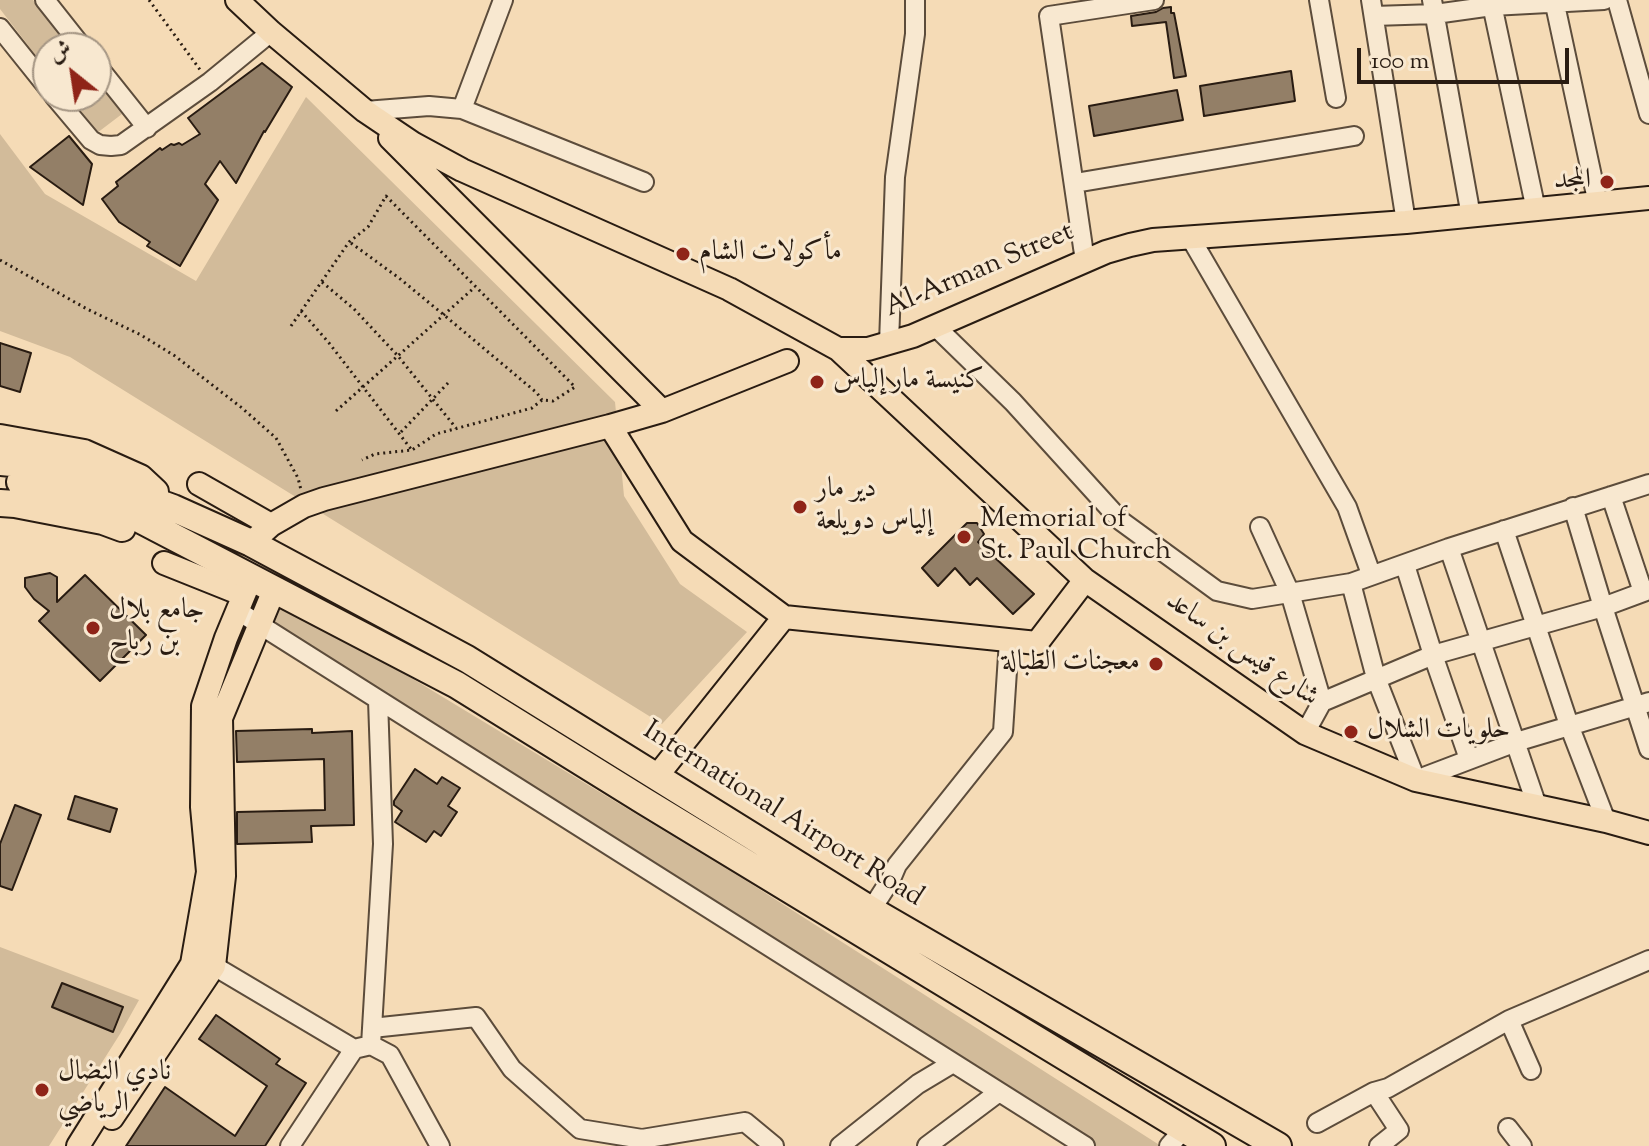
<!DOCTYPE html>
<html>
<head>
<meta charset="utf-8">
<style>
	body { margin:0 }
	#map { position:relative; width:1649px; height:1146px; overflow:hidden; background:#f5dbb6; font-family:"Sorts Mill Goudy",Amiri,serif }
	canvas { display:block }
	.north { position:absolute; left:32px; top:32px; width:80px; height:80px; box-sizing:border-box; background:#f8e8d0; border:2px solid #a59684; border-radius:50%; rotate:330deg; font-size:22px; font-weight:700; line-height:32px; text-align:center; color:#291c12 }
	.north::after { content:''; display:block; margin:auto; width:28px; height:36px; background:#8f2418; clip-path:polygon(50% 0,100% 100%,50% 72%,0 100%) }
	.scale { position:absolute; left:1357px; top:48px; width:212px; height:36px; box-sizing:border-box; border:4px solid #291c12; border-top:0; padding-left:10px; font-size:24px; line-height:28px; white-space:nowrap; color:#291c12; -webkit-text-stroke:6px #f8e8d0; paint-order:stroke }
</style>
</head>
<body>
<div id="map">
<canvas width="1649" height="1146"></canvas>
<div class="north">ش</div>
<div class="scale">100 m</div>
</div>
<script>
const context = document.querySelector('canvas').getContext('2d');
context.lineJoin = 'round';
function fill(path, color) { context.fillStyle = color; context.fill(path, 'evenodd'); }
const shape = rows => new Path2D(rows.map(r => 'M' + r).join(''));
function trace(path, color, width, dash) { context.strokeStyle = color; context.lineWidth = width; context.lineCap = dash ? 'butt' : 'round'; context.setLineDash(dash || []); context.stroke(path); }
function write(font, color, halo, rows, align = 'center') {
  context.font = font + ' "Sorts Mill Goudy",Amiri,serif'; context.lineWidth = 6; context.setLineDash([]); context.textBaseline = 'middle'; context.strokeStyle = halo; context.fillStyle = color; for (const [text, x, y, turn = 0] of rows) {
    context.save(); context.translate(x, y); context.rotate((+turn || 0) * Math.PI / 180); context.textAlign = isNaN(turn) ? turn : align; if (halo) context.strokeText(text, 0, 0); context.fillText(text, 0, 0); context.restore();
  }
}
fill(shape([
	[0,0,33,0,71,48,48,48,48,71,0,9],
	[96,81,122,114,97,133,68,96,96,96],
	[306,97,615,402,624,496,680,584,747,632,662,724,70,357,0,331,0,134,45,194,196,281],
	[271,601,380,659,745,880,1161,1146,1085,1146,261,625],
	[0,947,139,1000,120,1034,49,1146,0,1146]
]), '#d2bb9a');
const building = shape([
	[1171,7,1171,13,1174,13,1186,76,1174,78,1166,22,1132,26,1131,16,1156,12,1163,8,1171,7],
	[262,63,292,87,265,132,264,131,236,183,220,161,205,184,218,200,180,266,147,246,150,242,119,222,102,199,118,186,116,182,160,148,162,150,171,144,174,145,179,143,182,145,200,134,188,118,262,63],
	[1291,71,1295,101,1204,116,1200,86,1291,71],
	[1177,90,1183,120,1094,136,1089,106,1177,90],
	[69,136,92,164,83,205,30,167,69,136],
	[0,343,31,353,20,392,0,386,0,343],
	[967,523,977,523,984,534,978,542,1034,594,1013,614,977,578,970,585,955,568,938,586,922,568,967,523],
	[50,573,57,577,57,602,85,575,146,635,100,681,39,621,49,611,34,599,25,587,25,578,50,573],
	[312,729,312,733,352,731,354,825,311,826,312,842,237,844,237,812,325,810,324,759,237,762,236,731,312,729],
	[415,769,437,784,442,777,460,788,448,806,457,812,441,836,434,831,426,842,395,822,402,811,394,805,394,801,415,769],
	[75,796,117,809,110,832,68,819,75,796],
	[15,805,41,815,12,890,0,886,0,844,15,805],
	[62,983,123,1007,113,1032,52,1007,62,983],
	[216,1015,280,1059,276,1064,306,1083,265,1146,126,1146,165,1087,235,1136,267,1086,199,1039,216,1015]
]);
fill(building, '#937f67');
trace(building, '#291c12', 2);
const minor = shape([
	[45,0,83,48],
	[1319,0,1336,98],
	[1371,0,1406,222],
	[1432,0,1471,216],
	[1491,0,1536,210],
	[1554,0,1598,204],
	[1617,0,1649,114],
	[1374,16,1435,14,1492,6,1604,0],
	[0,28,48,88],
	[96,64,147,128],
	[54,96,91,140,100,145,111,146,121,145,210,82,271,32],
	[462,109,503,0],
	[365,111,429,106,462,109,644,182],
	[1075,183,1354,136],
	[1190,237,1347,507,1371,574],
	[1085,261,1049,16,1154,0],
	[936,327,1013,402,1121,521,1217,591,1252,599,1351,583,1449,548,1649,484],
	[889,343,895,177,915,34,915,0],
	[1611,496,1643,592],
	[1573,507,1603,607,1649,749],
	[1260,527,1290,593,1322,702],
	[1504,530,1569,725,1606,821],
	[1449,548,1537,806],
	[1405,565,1433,655,1469,759],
	[1351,583,1376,678,1416,780,1516,742,1649,702],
	[238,611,1085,1146],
	[1305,733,1322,702,1433,655,1603,607,1649,590],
	[871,910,891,879,897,865,1003,732,1009,640],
	[203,965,214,966,354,1049,371,1045,390,1055,440,1146],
	[1509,1020,1531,1070],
	[372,1028,476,1017,512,1069,580,1129,642,1139,745,1122,774,1146],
	[371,1045,383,844,378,700],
	[1317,1123,1374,1092],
	[1508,1128,1522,1146],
	[290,1146,354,1049],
	[840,1146,918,1084,953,1063],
	[927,1146,999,1092],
	[1169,1146,1184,1129],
	[1379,1146,1399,1130,1374,1092,1388,1088,1509,1020,1649,960]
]);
const major = shape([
	[237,0,271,32,365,111,414,144,462,170,729,289,838,349,868,349,913,336,1106,252,1130,245,1153,240,1406,222,1649,198],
	[390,138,662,411,610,426,682,541,784,617,1037,643,1085,580],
	[838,349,1085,580,1305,733,1416,780,1606,821,1649,833],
	[662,411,787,361],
	[199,484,271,525],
	[251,543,271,525,304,506,324,499,610,426],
	[164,563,244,595],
	[657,776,784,617],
	[112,1118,214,966,224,876,221,718,274,590],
	[78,1146,192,964,208,872,202,807,203,706,226,638,251,578]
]);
const highway = shape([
	[0,438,84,453,140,478,155,492],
	[0,462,23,464,69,473,104,483,173,508,251,543,467,659,871,910,1278,1146],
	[20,482,39,484,120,509,457,685,644,801,1212,1146],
	[0,503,15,504,103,521,122,528]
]);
trace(minor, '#5c4c3b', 22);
trace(major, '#291c12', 26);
trace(highway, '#291c12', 30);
trace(shape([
	[149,0,201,71],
	[351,243,399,278,444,315,537,393,542,400],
	[0,260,87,309,141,335,175,356,242,408,276,438,298,478,301,490],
	[322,282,354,309,398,356,456,428],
	[301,311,329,343,411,449],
	[291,326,349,242,368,227,386,196,575,387,553,401,542,400,532,408,436,434,412,450,375,454,362,460],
	[336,411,475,287],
	[401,432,448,383]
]), '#291c12', 3, [2, 4]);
trace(minor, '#f8e8d0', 18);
trace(major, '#f5dbb6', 22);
trace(highway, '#f5dbb6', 26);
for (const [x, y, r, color] of [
	[1607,182,8,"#8f2418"],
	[683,254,8,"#8f2418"],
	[817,382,8,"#8f2418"],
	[800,507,8,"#8f2418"],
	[964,537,8,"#8f2418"],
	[93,628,8,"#8f2418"],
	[1156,664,8,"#8f2418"],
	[1351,732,8,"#8f2418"],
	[42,1090,8,"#8f2418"]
]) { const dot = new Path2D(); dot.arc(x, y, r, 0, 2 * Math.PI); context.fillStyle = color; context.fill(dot); trace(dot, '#f8e8d0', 3); }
write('28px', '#291c12', '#f8e8d0', [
	["المجد",1591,182,"right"],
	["مأكولات الشام",699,254],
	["كنيسة مار إلياس",833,382],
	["دير مار",816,491],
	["إلياس دويلعة",816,523],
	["Memorial of",980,521],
	["St. Paul Church",980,553],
	["جامع بلال",109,612],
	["بن رباح",109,644],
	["معجنات الطبالة",1140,664,"right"],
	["حلويات الشلال",1367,732],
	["نادي النضال",58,1074],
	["الرياضي",58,1106]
], 'left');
write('28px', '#291c12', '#f8e8d0', [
	["Al-Arman Street",980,272,-23],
	["شارع قيس بن ساعد",1241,651,35],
	["International Airport Road",782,816,32]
]);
</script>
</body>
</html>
